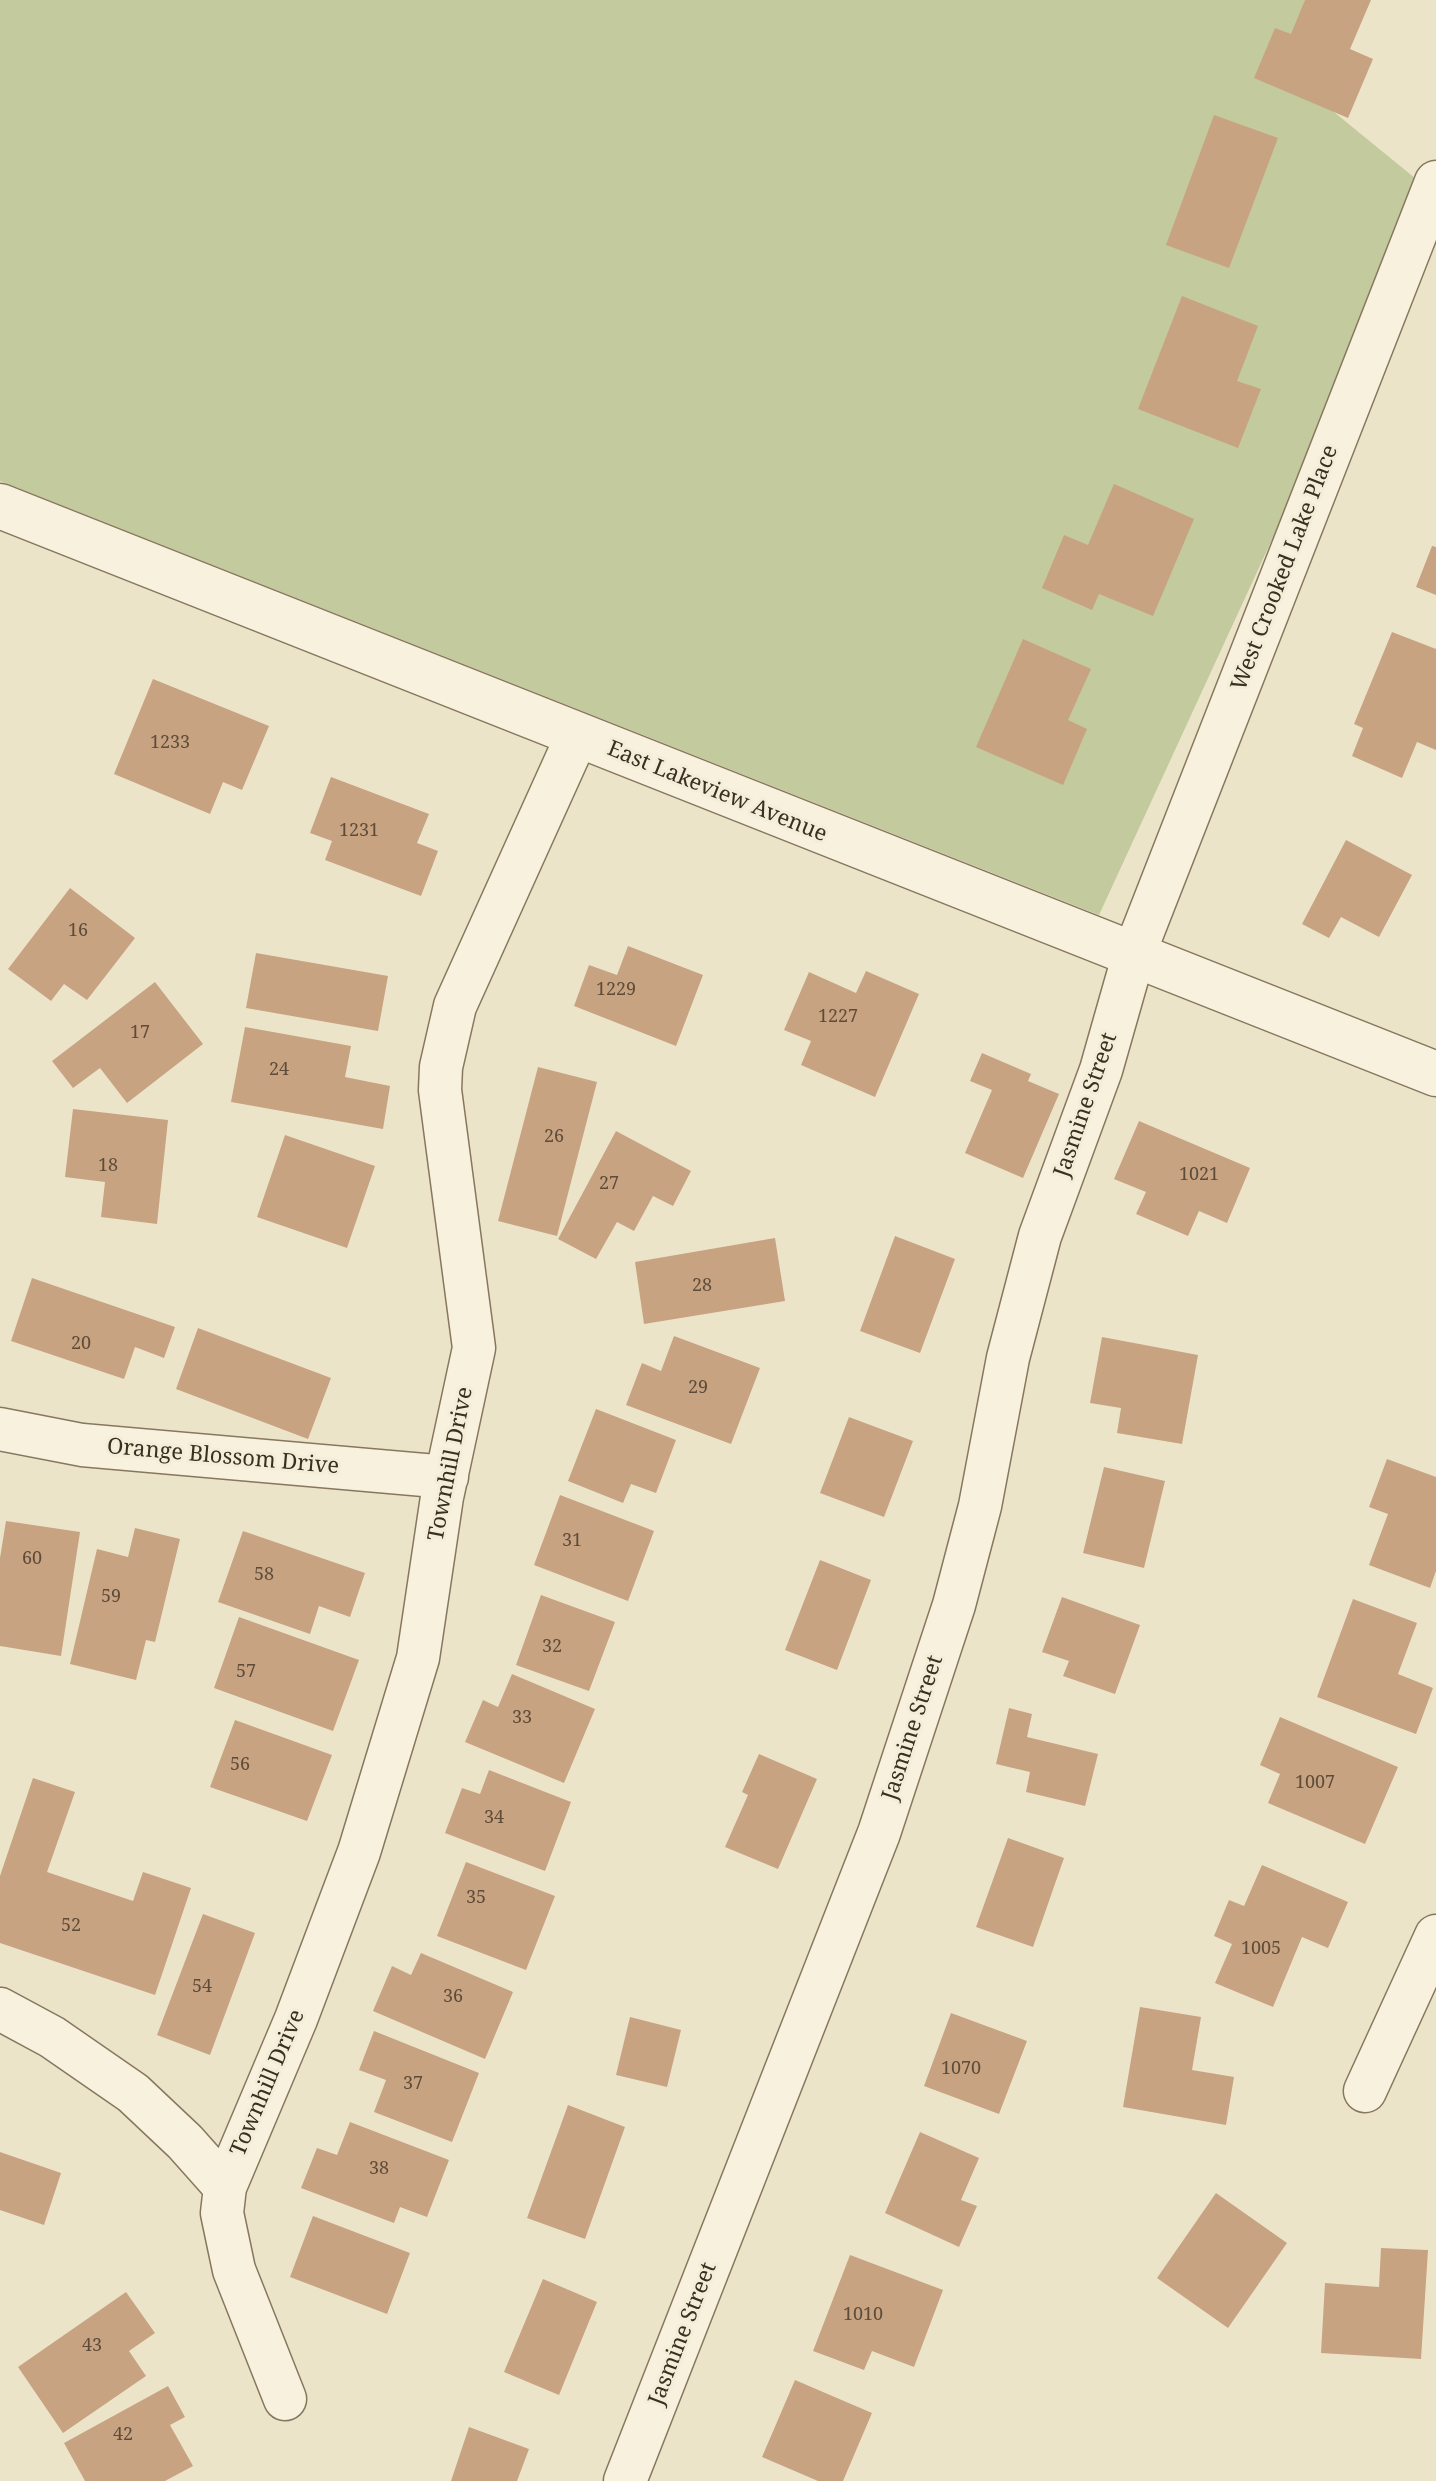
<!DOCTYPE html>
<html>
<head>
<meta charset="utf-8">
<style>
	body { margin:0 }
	canvas { display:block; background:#ece4c9 }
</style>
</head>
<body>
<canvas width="1436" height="2481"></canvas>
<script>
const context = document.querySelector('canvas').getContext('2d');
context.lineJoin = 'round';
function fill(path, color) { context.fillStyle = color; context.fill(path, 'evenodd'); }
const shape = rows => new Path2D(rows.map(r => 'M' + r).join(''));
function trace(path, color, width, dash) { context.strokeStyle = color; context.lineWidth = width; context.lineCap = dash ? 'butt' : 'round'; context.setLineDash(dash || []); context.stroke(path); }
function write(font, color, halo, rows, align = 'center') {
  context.font = font + ' "Noto Serif",serif'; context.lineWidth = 6; context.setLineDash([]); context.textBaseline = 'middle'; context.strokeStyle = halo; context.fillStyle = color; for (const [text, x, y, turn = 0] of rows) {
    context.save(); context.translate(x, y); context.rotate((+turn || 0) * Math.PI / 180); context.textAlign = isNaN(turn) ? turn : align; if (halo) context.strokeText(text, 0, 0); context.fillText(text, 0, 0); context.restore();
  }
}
fill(shape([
	[0,0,1305,0,1297,34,1318,99,1432,192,1099,915,0,481]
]), '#c2ca9e');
fill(shape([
	[1305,0,1371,0,1350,49,1373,59,1348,118,1254,78,1275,28,1291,34],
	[1214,115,1278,138,1229,268,1166,245],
	[1182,296,1258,326,1237,381,1261,389,1238,448,1138,409],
	[1114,484,1194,519,1153,616,1099,594,1092,610,1042,588,1064,535,1088,545],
	[1432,546,1436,547,1436,595,1416,587],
	[1392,632,1436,649,1436,750,1417,742,1402,778,1352,756,1363,728,1354,724],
	[1023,639,1091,669,1068,720,1087,729,1063,785,976,747],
	[153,679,269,726,242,790,223,782,210,814,114,774],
	[331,777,429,814,417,843,438,851,421,896,325,860,332,841,310,833],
	[1346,840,1412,875,1379,937,1341,917,1329,938,1302,924],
	[70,888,135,938,87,1000,64,984,51,1001,8,969],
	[628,946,703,975,676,1046,574,1006,589,965,617,975],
	[256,953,388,976,378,1031,246,1008],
	[866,971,919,994,875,1097,801,1065,811,1041,784,1030,809,972,856,993],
	[155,982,203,1044,127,1103,100,1068,73,1088,52,1061],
	[245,1027,351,1046,345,1077,390,1086,383,1129,231,1102],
	[982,1053,1031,1074,1028,1081,1059,1094,1023,1178,965,1153,992,1090,970,1081],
	[538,1067,597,1082,557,1236,498,1221],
	[73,1109,168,1120,157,1224,101,1217,105,1182,65,1177],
	[1139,1121,1250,1168,1227,1223,1199,1211,1188,1236,1136,1214,1146,1192,1114,1179],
	[616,1131,691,1171,673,1206,653,1196,634,1231,617,1222,596,1259,558,1239],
	[285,1135,375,1166,347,1248,257,1217],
	[895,1236,955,1259,920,1353,860,1331],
	[775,1238,785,1301,644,1324,635,1262],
	[32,1278,175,1327,164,1358,135,1347,124,1379,11,1341],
	[198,1328,331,1378,308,1439,176,1389],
	[674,1336,760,1368,731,1444,626,1405,642,1363,661,1371],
	[1102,1337,1198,1355,1182,1444,1117,1433,1121,1408,1090,1403],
	[596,1409,676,1440,656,1493,631,1484,623,1503,568,1481],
	[849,1417,913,1441,884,1517,820,1493],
	[1387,1459,1436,1477,1436,1571,1430,1588,1369,1565,1388,1514,1369,1507],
	[1104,1467,1165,1481,1144,1568,1083,1553],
	[560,1495,654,1531,628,1601,534,1565],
	[6,1521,80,1532,61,1656,0,1646,0,1558],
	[135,1528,180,1539,155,1642,146,1640,136,1680,70,1664,97,1549,128,1557],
	[243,1531,365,1573,350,1617,319,1606,310,1634,218,1602],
	[820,1560,871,1580,837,1670,785,1650],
	[541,1595,615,1622,589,1691,516,1665],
	[1062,1597,1140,1625,1115,1694,1063,1676,1069,1661,1042,1652],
	[1353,1599,1417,1623,1398,1674,1433,1688,1416,1734,1317,1697],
	[239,1617,359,1660,333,1731,214,1688],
	[512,1674,595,1709,564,1783,465,1742,483,1700,498,1707],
	[1009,1708,1032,1714,1027,1737,1098,1754,1085,1806,1026,1792,1030,1772,996,1764],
	[1280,1717,1398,1767,1365,1844,1268,1803,1280,1774,1260,1765],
	[235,1720,332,1755,307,1821,210,1787],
	[759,1754,817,1779,778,1869,725,1847,748,1795,742,1792],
	[489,1770,571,1802,545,1871,445,1833,462,1788,480,1794],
	[33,1778,75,1792,47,1872,133,1901,143,1872,191,1888,155,1995,0,1943,0,1876],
	[1008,1838,1064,1858,1033,1947,976,1927],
	[466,1862,555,1896,526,1970,437,1936],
	[1262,1865,1348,1902,1328,1948,1302,1937,1273,2007,1215,1983,1232,1944,1214,1936,1229,1900,1244,1906],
	[203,1914,255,1933,210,2055,157,2035],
	[421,1953,513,1992,485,2059,373,2011,392,1966,411,1975],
	[1140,2007,1201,2017,1192,2070,1234,2077,1226,2125,1123,2107],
	[951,2013,1027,2041,999,2114,924,2086],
	[630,2017,681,2030,667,2087,616,2075],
	[374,2031,479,2073,452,2142,374,2112,386,2080,359,2070],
	[568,2105,625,2127,585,2239,527,2218],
	[350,2122,449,2160,427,2217,400,2207,394,2223,301,2188,317,2148,337,2155],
	[920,2132,979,2158,961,2200,977,2206,959,2247,885,2213],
	[0,2152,61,2173,44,2225,0,2210],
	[1216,2193,1287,2243,1228,2328,1157,2278],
	[313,2216,410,2253,387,2314,290,2277],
	[1381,2248,1428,2250,1421,2359,1321,2353,1325,2283,1379,2287],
	[850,2255,943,2290,914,2367,872,2351,864,2370,813,2351],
	[543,2279,597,2302,559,2395,504,2372],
	[126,2292,155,2333,129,2351,146,2376,63,2433,18,2367],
	[795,2380,872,2413,843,2481,818,2481,762,2457],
	[168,2386,185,2417,170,2425,193,2466,165,2481,85,2481,64,2443],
	[469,2427,529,2449,517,2481,451,2481]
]), '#c8a382');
const minor = shape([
	[0,1429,82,1445,447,1477],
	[0,2009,52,2037,133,2093,185,2142,225,2187,222,2213,234,2270,285,2399],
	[1365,2091,1436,1936],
	[225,2187,296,2019,359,1852,418,1658,442,1497,474,1348,440,1090,441,1067,455,1006,577,736],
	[625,2481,879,1833,954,1605,980,1506,1008,1358,1040,1236,1101,1070,1134,954,1436,182]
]);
const tertiary = shape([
	[0,506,1436,1074]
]);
trace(minor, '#88775f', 45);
trace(tertiary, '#88775f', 47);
trace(minor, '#f7f1dd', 42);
trace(tertiary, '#f7f1dd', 44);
write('18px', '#5e4c39', null, [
	["1233",170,743],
	["1231",359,831],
	["16",78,931],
	["1229",616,990],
	["1227",838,1017],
	["17",140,1033],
	["24",279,1070],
	["26",554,1137],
	["18",108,1166],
	["1021",1199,1175],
	["27",609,1184],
	["28",702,1286],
	["20",81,1344],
	["29",698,1388],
	["31",572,1541],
	["60",32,1559],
	["58",264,1575],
	["59",111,1597],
	["32",552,1647],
	["57",246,1672],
	["33",522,1718],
	["56",240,1765],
	["1007",1315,1783],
	["34",494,1818],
	["35",476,1898],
	["52",71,1926],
	["1005",1261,1949],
	["54",202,1987],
	["36",453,1997],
	["1070",961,2069],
	["37",413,2084],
	["38",379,2169],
	["1010",863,2315],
	["43",92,2346],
	["42",123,2435]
]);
write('22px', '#3a2f21', '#f4eed9', [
	["West Crooked Lake Place",1285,568,-69],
	["East Lakeview Avenue",717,792,22],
	["Jasmine Street",1086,1105,-71],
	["Orange Blossom Drive",223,1457,5],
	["Townhill Drive",451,1464,-79],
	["Jasmine Street",913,1728,-72],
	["Townhill Drive",268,2083,-67],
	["Jasmine Street",683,2334,-69]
]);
</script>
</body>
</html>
